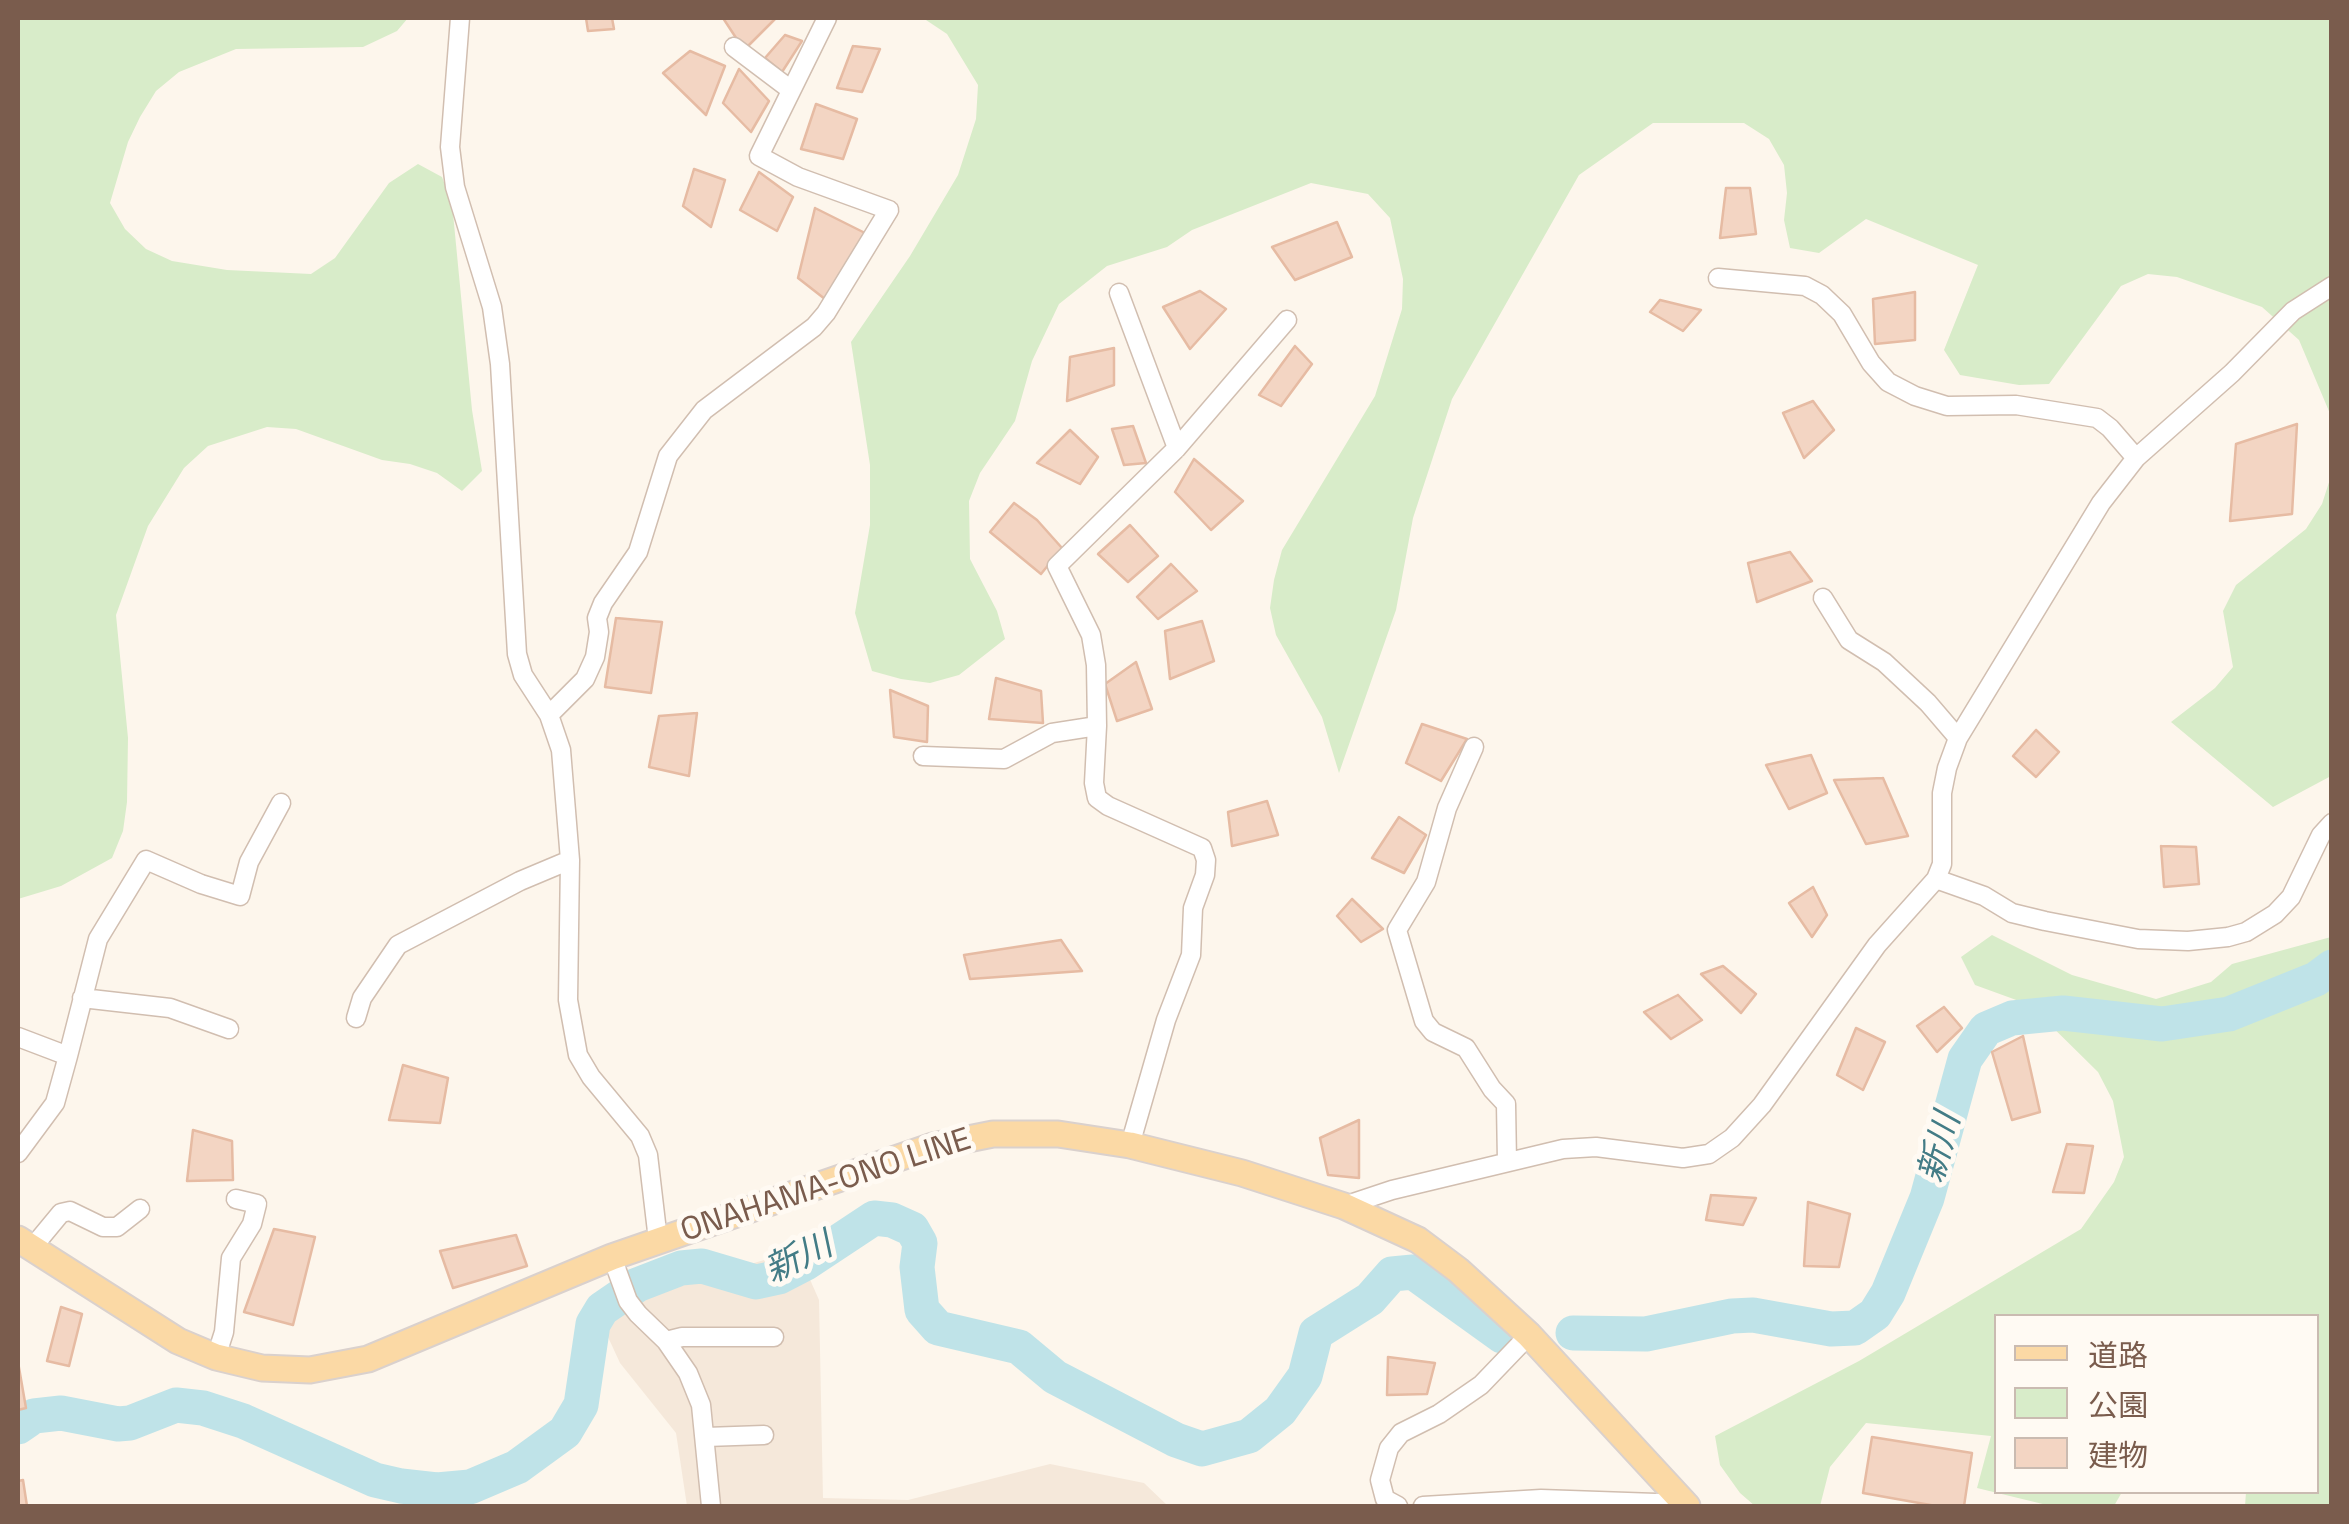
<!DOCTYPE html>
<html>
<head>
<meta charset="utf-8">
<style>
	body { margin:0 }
	#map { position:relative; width:2349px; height:1524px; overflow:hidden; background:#fdf6ec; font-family:"Space Grotesk","Noto Sans JP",sans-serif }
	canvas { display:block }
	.frame { position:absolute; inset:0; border:20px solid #7a5c4d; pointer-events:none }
	.legend { position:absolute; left:1994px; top:1314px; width:325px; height:180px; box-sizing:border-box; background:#fffaf3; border:2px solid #cabbb1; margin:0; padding:12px 18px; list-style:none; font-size:30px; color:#7a5c4d }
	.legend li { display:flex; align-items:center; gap:20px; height:50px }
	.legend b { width:50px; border:2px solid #cabbb1 }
</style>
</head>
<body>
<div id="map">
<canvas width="2349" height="1524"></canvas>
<div class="frame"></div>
<ul class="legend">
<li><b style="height:12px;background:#fbd9a5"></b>道路</li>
<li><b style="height:28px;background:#d8ecc9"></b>公園</li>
<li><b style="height:28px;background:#f3d5c3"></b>建物</li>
</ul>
</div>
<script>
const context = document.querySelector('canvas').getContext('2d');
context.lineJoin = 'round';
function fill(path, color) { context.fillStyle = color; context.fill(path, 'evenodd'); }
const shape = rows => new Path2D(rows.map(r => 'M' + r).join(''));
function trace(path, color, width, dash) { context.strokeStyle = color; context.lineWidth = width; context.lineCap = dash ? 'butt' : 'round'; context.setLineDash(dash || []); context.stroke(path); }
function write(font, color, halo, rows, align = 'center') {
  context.font = font + ' "Space Grotesk","Noto Sans JP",sans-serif'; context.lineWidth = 10; context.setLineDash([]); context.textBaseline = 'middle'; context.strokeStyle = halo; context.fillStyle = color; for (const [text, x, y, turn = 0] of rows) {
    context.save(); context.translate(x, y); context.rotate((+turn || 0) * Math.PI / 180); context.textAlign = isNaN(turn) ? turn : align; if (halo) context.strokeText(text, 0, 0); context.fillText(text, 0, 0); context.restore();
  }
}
fill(shape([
	[797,1250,819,1300,823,1498,908,1500,1050,1464,1144,1483,1168,1506,687,1506,676,1433,620,1363,596,1311]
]), '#f5e8da');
fill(shape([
	[18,18,408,18,397,31,363,47,236,49,179,72,156,91,140,117,128,142,110,203,125,229,146,249,172,261,227,270,311,274,335,258,389,183,418,164,442,177,452,203,472,410,482,471,462,491,437,473,410,464,382,460,296,429,267,427,208,446,184,468,148,526,116,615,128,738,127,802,123,831,112,858,61,886,18,899],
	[923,18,2331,18,2331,416,2299,340,2262,307,2177,277,2148,274,2121,286,2049,384,2019,385,1960,375,1944,350,1978,265,1866,219,1819,253,1790,248,1784,220,1787,193,1784,165,1769,139,1744,123,1653,123,1579,175,1452,399,1413,518,1396,610,1339,773,1322,717,1276,635,1270,608,1274,580,1282,550,1375,396,1402,309,1403,279,1390,218,1368,194,1311,183,1192,230,1167,247,1107,266,1059,304,1032,361,1015,421,980,473,969,501,970,559,997,611,1005,639,959,675,930,683,901,679,872,671,855,613,870,525,870,465,851,342,910,256,958,175,976,119,978,85,947,34],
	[2331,476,2331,776,2273,807,2171,722,2215,688,2233,667,2223,611,2236,585,2306,529,2322,504],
	[1992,935,2072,975,2156,999,2211,982,2232,964,2331,937,2331,1506,2245,1506,2246,1492,2316,1492,2316,1316,1996,1316,1996,1492,2122,1492,2114,1506,2051,1506,1977,1488,1991,1436,1866,1423,1830,1467,1820,1506,1755,1506,1740,1493,1720,1465,1715,1436,1859,1361,2081,1229,2114,1182,2124,1157,2113,1101,2098,1072,2030,1005,1975,985,1961,957]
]), '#d8ecc9');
trace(shape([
	[1573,1333,1646,1334,1732,1316,1753,1315,1831,1329,1855,1328,1875,1314,1888,1293,1927,1198,1965,1059,1986,1029,2012,1018,2063,1013,2162,1024,2229,1014,2316,979,2332,967],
	[18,1427,34,1416,61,1413,118,1424,130,1423,176,1405,203,1408,243,1421,375,1480,401,1486,437,1490,470,1487,517,1467,565,1432,581,1405,593,1324,602,1309,637,1285,681,1268,702,1266,756,1282,779,1277,806,1263,874,1218,892,1220,912,1229,920,1243,917,1267,922,1310,938,1328,1019,1347,1055,1377,1176,1440,1202,1449,1249,1436,1280,1411,1305,1376,1316,1333,1370,1299,1392,1274,1413,1272,1502,1336]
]), '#bfe3e8', 35);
const building = shape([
	[586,18,612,18,614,29,588,31,586,18],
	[723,18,776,18,744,50,723,18],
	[785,35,802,41,782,72,765,58,785,35],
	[853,46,880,49,862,92,837,88,853,46],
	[690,51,725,66,706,115,663,73,690,51],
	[739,69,769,101,751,132,723,103,739,69],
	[816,104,857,119,843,159,801,149,816,104],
	[694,169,725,180,711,227,683,206,694,169],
	[759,172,793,197,777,231,740,210,759,172],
	[1726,188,1750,188,1756,234,1720,238,1726,188],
	[815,208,871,236,830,303,798,278,815,208],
	[1337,222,1352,257,1295,280,1272,247,1337,222],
	[1200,291,1226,309,1190,349,1163,307,1200,291],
	[1915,292,1915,340,1875,344,1873,299,1915,292],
	[1660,300,1701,310,1683,331,1650,312,1660,300],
	[1295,346,1312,364,1281,406,1259,395,1295,346],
	[1114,348,1114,385,1067,401,1070,357,1114,348],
	[1813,401,1834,430,1804,458,1783,413,1813,401],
	[2297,424,2292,514,2230,521,2236,444,2297,424],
	[1133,426,1146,463,1124,465,1112,429,1133,426],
	[1070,430,1098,457,1080,484,1037,463,1070,430],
	[1194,459,1243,501,1211,530,1175,492,1194,459],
	[1014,503,1037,520,1062,548,1041,574,990,532,1014,503],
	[1130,525,1158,556,1128,582,1098,554,1130,525],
	[1790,552,1812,581,1757,602,1748,563,1790,552],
	[1171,564,1197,591,1158,619,1137,597,1171,564],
	[616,618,662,622,651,693,605,687,616,618],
	[1202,621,1214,661,1170,679,1165,631,1202,621],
	[1136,662,1152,709,1117,721,1105,684,1136,662],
	[996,678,1041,691,1043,723,989,719,996,678],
	[890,690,928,706,927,742,894,737,890,690],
	[697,713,689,776,649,767,659,716,697,713],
	[1422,724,1467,739,1441,781,1406,763,1422,724],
	[2036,730,2059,752,2036,777,2013,756,2036,730],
	[1811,755,1827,793,1789,809,1766,765,1811,755],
	[1883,778,1908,836,1866,844,1834,780,1883,778],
	[1267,801,1278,835,1232,846,1228,812,1267,801],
	[1399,817,1426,835,1404,873,1372,858,1399,817],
	[2161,846,2196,847,2199,884,2164,887,2161,846],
	[1813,887,1827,915,1812,937,1789,903,1813,887],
	[1352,899,1383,929,1361,942,1337,916,1352,899],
	[1061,940,1082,971,970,979,964,955,1061,940],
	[1723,966,1756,994,1741,1013,1701,974,1723,966],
	[1678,995,1702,1020,1671,1039,1644,1012,1678,995],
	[1944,1007,1962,1028,1937,1052,1917,1026,1944,1007],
	[1856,1028,1885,1042,1863,1090,1837,1075,1856,1028],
	[2023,1036,2040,1112,2012,1120,1992,1052,2023,1036],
	[403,1065,448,1078,440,1123,389,1120,403,1065],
	[1359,1120,1359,1178,1328,1175,1320,1138,1359,1120],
	[193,1130,232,1141,233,1180,187,1181,193,1130],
	[2067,1144,2093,1146,2084,1193,2053,1192,2067,1144],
	[1711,1195,1756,1198,1743,1225,1706,1220,1711,1195],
	[1808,1202,1850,1214,1839,1267,1804,1266,1808,1202],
	[274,1229,315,1237,293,1325,244,1312,274,1229],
	[516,1235,527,1266,453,1288,440,1251,516,1235],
	[61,1307,82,1314,69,1366,47,1361,61,1307],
	[1388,1357,1435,1363,1427,1394,1387,1395,1388,1357],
	[18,1362,26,1408,18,1410,18,1362],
	[1872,1437,1972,1453,1964,1506,1936,1506,1863,1493,1872,1437],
	[23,1480,27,1506,18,1506,18,1481,23,1480]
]);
fill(building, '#f3d5c3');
trace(building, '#e6bba3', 2.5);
const minor = shape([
	[460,18,450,147,455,187,492,307,500,364,517,654,523,675,549,715,561,750,570,860,568,1000,578,1055,591,1077,640,1136,648,1155,658,1240],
	[734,47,791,90],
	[1718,278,1805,286,1822,295,1842,314,1871,363,1888,382,1915,396,1947,406,2016,405,2097,418,2110,428,2136,458],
	[1119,293,1177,448],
	[1823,598,1849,640,1884,662,1928,703,1958,738],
	[549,715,585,679,595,657,599,632,597,618,603,603,638,552,668,456,704,410,814,327,826,313,889,210,798,177,759,156,827,18],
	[1474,747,1447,808,1426,882,1397,930,1424,1021,1433,1032,1466,1048,1492,1089,1506,1104,1507,1162],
	[923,756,1004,759,1052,733,1097,726],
	[1936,879,1984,896,2012,913,2045,921,2138,939,2188,941,2228,937,2246,932,2275,914,2291,897,2321,835,2332,823],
	[82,998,170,1008,229,1029],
	[356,1018,362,998,398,945,520,881,570,860],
	[18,1037,68,1056,55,1103,18,1153],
	[68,1056,98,939,146,860,201,884,240,896,249,862,281,803],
	[1130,1145,1166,1020,1191,955,1193,908,1205,875,1206,860,1202,848,1108,806,1097,798,1094,783,1097,726,1096,665,1091,635,1057,566,1177,448,1287,320],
	[1344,1206,1392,1190,1563,1149,1596,1147,1683,1158,1709,1154,1732,1138,1762,1105,1877,945,1936,879,1942,864,1942,793,1947,768,1958,738,2101,503,2136,458,2232,373,2293,311,2332,286],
	[32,1248,61,1213,70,1211,103,1227,117,1227,140,1209],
	[612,1257,628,1301,638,1314,666,1341,688,1373,701,1405,711,1506],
	[666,1341,682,1337,774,1337],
	[216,1357,224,1332,231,1258,252,1224,257,1204,236,1199],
	[706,1437,764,1435],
	[1398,1506,1385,1499,1380,1480,1389,1448,1401,1433,1439,1414,1481,1385,1529,1335],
	[1423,1506,1541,1499,1685,1504]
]);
const primary = shape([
	[18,1239,178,1341,216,1357,262,1368,310,1370,368,1359,612,1257,933,1146,993,1134,1058,1134,1130,1145,1242,1173,1344,1206,1418,1240,1458,1270,1529,1335,1687,1506]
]);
trace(minor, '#d1beb0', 21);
trace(primary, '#dad1cd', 29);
trace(minor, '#fff', 18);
trace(primary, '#fbd9a5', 25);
write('32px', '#7a5c4d', '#fffaf3', [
	["ONAHAMA-ONO LINE",826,1186,-18]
]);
write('italic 35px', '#437c86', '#fffaf3', [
	["新川",1941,1148,-75],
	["新川",799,1259,-26]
]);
</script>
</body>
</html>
